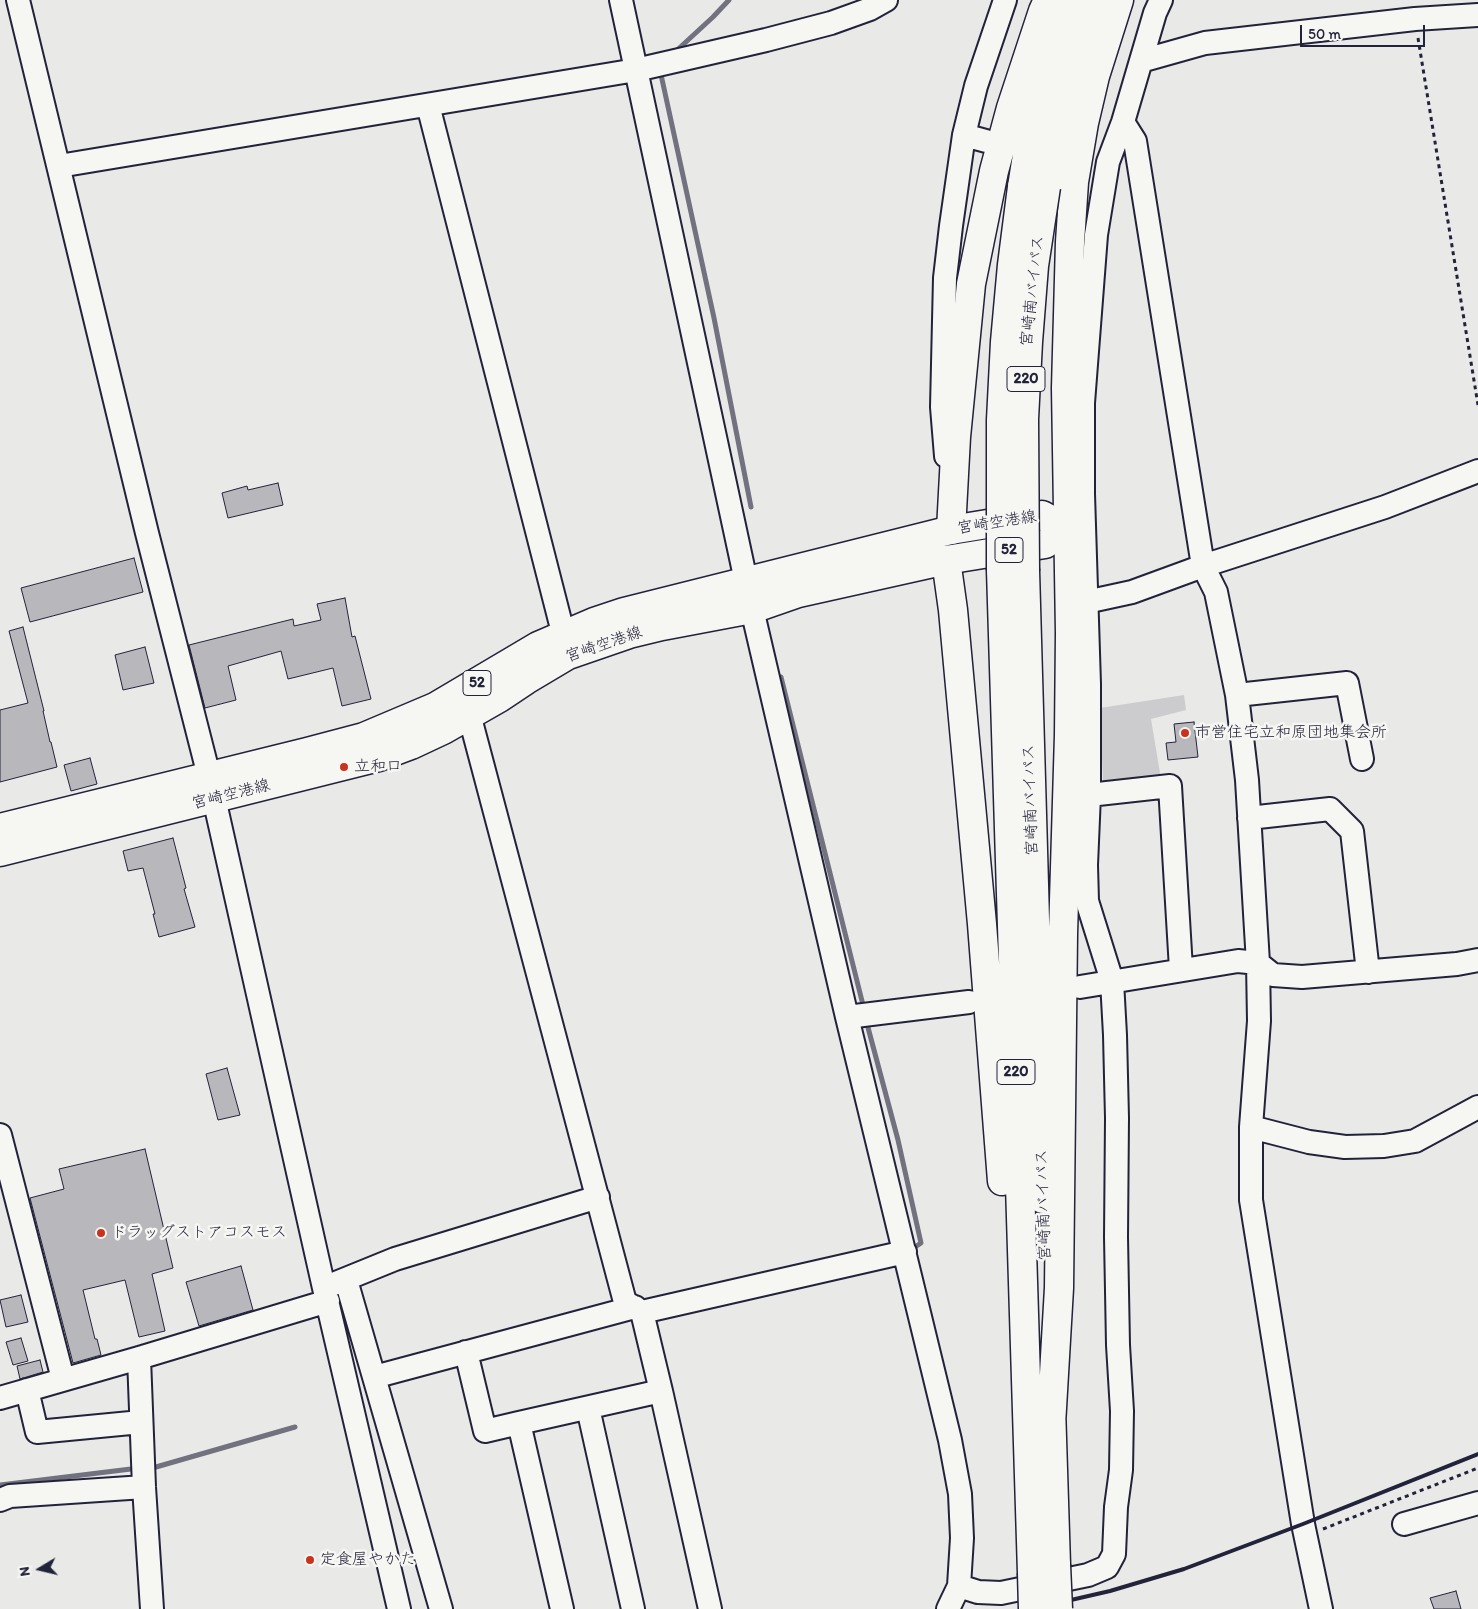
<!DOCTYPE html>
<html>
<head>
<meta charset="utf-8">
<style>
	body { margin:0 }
	#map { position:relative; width:1478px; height:1609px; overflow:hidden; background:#e9e9e7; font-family:Itim,sans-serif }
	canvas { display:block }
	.north { position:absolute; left:15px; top:1544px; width:50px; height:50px; -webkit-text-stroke:4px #f6f6f2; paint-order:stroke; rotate:261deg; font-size:14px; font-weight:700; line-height:20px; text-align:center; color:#22223b }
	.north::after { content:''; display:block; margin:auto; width:18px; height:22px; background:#22223b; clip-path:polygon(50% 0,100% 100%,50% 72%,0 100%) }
	.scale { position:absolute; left:1300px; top:25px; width:125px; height:22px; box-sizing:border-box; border:2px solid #22223b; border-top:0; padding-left:6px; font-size:15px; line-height:18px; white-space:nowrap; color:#22223b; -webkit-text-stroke:4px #f6f6f2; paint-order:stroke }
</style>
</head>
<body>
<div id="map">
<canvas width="1478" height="1609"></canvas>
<div class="north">N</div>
<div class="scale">50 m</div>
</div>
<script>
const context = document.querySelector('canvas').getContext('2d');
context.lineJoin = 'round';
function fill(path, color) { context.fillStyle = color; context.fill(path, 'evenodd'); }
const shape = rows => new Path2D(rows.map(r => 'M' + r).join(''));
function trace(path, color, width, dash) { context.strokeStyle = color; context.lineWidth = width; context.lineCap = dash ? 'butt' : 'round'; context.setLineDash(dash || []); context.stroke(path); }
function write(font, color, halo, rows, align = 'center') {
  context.font = font + ' Itim,"Klee One",sans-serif'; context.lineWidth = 5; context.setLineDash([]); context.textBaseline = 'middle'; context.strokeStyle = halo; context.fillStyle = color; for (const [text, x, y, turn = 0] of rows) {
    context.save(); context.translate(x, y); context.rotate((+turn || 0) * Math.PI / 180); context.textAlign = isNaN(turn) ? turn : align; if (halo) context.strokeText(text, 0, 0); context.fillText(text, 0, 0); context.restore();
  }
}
fill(shape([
	[1184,695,1186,710,1151,719,1161,779,1108,787,1103,782,1100,708]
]), '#ccccce');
trace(shape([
	[675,52,713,17,729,0],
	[660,70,714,318,751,507],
	[781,677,864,1009],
	[866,1020,898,1140,921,1243,915,1247],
	[156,1467,295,1427],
	[0,1485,131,1469]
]), '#71717f', 5);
const building = shape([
	[278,483,283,505,228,518,222,493,247,486,248,490,278,483],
	[134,558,143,592,30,622,21,588,134,558],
	[345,598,352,637,355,636,371,699,342,706,333,668,288,679,281,651,228,666,236,700,205,708,189,645,293,619,294,626,321,620,317,604,345,598],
	[23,627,44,711,43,711,50,742,51,742,57,767,0,782,0,710,28,703,9,631,23,627],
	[145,647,154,683,123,690,115,655,145,647],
	[1194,722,1198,757,1168,760,1166,743,1176,742,1174,724,1194,722],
	[90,758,97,784,71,791,64,765,90,758],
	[173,838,186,888,184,889,195,927,159,937,153,914,155,914,143,868,128,871,123,851,173,838],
	[227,1068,240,1115,218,1120,206,1074,227,1068],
	[145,1149,173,1268,152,1274,165,1331,139,1337,125,1280,83,1290,95,1339,97,1339,101,1355,73,1363,30,1198,64,1189,59,1169,145,1149],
	[241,1266,253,1310,199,1326,186,1282,241,1266],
	[21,1295,28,1322,6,1327,0,1300,21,1295],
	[21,1338,28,1361,13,1365,6,1342,21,1338],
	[40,1360,43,1372,20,1379,17,1366,40,1360],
	[1456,1591,1461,1609,1434,1609,1430,1598,1456,1591]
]);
fill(building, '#b8b8bc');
trace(building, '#22223b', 1);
const minor = shape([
	[18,0,147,533,209,776,324,1288,399,1609],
	[621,0,752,609,847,1017,950,1440,960,1494,962,1538,959,1586,948,1609],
	[1141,61,1205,43,1415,19,1478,15],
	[428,105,568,652],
	[1123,122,1135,141,1203,566,1216,592,1237,695,1247,780,1258,963,1259,1021,1251,1127,1251,1200,1303,1524,1321,1609],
	[964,135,986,141],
	[59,166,636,70,766,40,831,23,870,9,886,0],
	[946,456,942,407,945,278,951,226,964,135,976,86,1005,0],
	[1086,602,1132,592,1203,566,1385,507,1478,471],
	[1237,695,1347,683,1362,759],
	[469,714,625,1302,642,1312,905,1252],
	[1089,795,1170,786,1181,969],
	[1249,818,1330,809,1352,831,1368,972],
	[1080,987,1238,961,1258,963,1273,975,1302,977,1457,964,1478,960],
	[847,1017,969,1002],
	[1251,1127,1309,1142,1345,1147,1384,1146,1415,1141,1478,1107],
	[0,1135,63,1379],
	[346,1280,441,1609],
	[331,1285,395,1259,598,1197],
	[642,1312,661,1391],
	[466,1352,485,1431,519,1423],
	[139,1358,144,1487,152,1609],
	[374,1377,635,1307],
	[27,1390,37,1432,141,1422],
	[0,1398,139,1358,328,1301],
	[588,1408,633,1609],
	[0,1500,10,1496,144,1487],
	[1404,1524,1478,1503],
	[959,1586,978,1592,1001,1593,1088,1575,1107,1567,1114,1554,1116,1507,1121,1470,1122,1411,1118,1345,1116,1237,1117,1118,1115,1035,1112,981,1087,901,1086,865,1089,795,1089,684,1083,494,1083,403,1096,235,1108,162,1123,122,1155,13,1161,0],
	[562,1609,519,1423,661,1391,710,1609]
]);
const major = shape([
	[0,828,307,752,364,737,435,707,538,646,594,622,624,612,951,530,1042,515,1068,529,1045,544,946,560,798,593,752,609,662,626,629,634,568,655,526,680,499,698,443,730,411,745,379,757,0,852]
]);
const highway = shape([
	[1022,187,1029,143,1056,42,1069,0],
	[1046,187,1065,102,1097,0],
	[951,530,956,437,971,284,994,171,1011,108,1043,11,1048,0],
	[946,560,953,610,982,924,1002,1181],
	[1001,570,1032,1573],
	[1025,571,1043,1199],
	[1051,1407,1056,1565],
	[1051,1425,1059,1288,1063,934,1069,735,1070,633,1066,388,1070,242,1074,182,1084,123,1095,76,1119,0]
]);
trace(minor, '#22223b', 26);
trace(major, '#22223b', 31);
trace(highway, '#22223b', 31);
trace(shape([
	[1418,38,1478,405],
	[1323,1529,1478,1468]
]), '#22223b', 3, [4, 4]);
trace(minor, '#f6f6f2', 22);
trace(major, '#f6f6f2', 28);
trace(highway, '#f6f6f2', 28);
trace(shape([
	[1032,1609,1110,1591,1184,1569,1303,1524,1478,1454]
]), '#22223b', 4);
const highwayBridge = shape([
	[1001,570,1001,420,1005,342,1012,265,1022,187],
	[1025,571,1024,419,1028,342,1034,266,1046,187],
	[1056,1565,1058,1609],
	[1032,1573,1033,1609]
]);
trace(highwayBridge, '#22223b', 31, []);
trace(highwayBridge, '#f6f6f2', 28);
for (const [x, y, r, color] of [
	[1185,733,5,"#c8321e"],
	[344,767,5,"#c8321e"],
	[101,1233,5,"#c8321e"],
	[310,1560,5,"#c8321e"]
]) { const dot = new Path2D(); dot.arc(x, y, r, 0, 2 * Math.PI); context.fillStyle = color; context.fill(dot); trace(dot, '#f6f6f2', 2); }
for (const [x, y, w] of [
	[1026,379,38],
	[1009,550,28],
	[477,683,28],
	[1016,1072,38]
]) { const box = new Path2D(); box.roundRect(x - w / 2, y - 12.5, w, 25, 4); context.fillStyle = '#f6f6f2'; context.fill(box); trace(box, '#22223b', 1); }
write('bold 15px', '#22223b', null, [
	["220",1026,379],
	["52",1009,550],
	["52",477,683],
	["220",1016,1072]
]);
write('16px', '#22223b', '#f6f6f2', [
	["宮崎南バイパス",1033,291,-84],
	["宮崎空港線",997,523,-9],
	["宮崎空港線",604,645,-19],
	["宮崎空港線",231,795,-14],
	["宮崎南バイパス",1031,800,-92],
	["宮崎南バイパス",1044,1205,-92]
]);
write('16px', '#22223b', '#f6f6f2', [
	["市営住宅立和原団地集会所",1195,733],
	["立和口",354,767],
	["ドラッグストアコスモス",111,1233],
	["定食屋やかた",320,1560]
], 'left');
</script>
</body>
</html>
